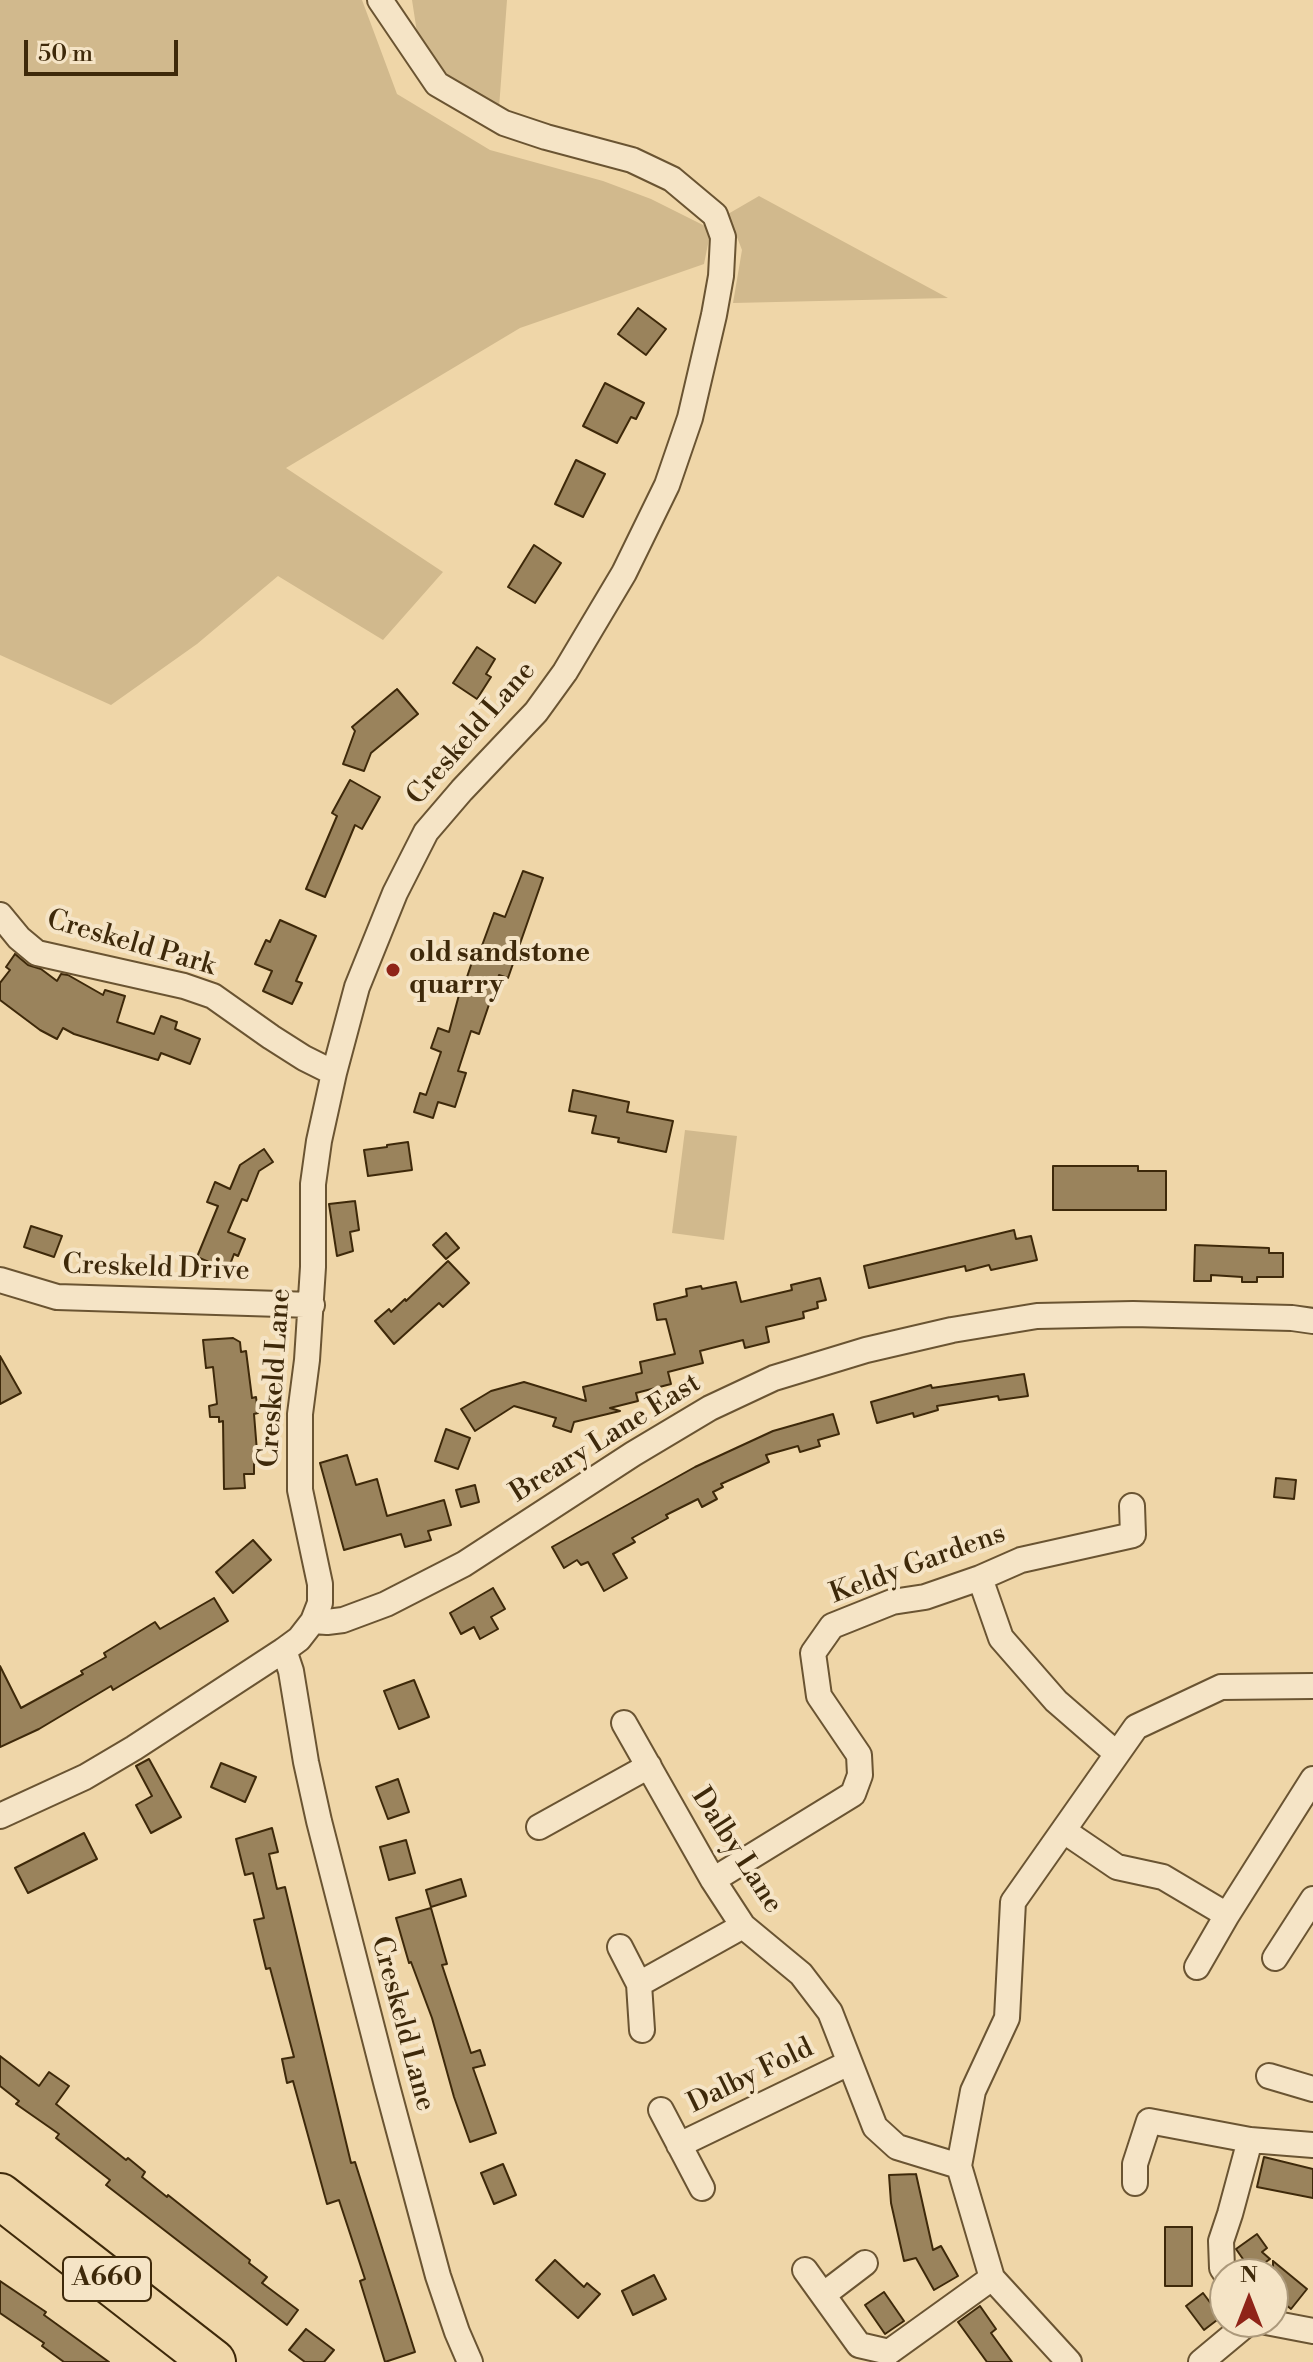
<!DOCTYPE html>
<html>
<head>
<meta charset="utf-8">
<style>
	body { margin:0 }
	#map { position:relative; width:1313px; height:2362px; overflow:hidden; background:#efd6a8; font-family:"Libre Bodoni",serif }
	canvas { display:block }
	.north { position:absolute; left:1209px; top:2258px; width:80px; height:80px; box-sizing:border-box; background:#f5e4c6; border:2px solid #ac997b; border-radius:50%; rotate:0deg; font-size:22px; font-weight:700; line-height:32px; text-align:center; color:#3e290a }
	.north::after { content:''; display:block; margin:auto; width:28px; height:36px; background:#8f2418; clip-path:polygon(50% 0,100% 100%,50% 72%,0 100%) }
	.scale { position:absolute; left:24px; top:40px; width:154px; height:36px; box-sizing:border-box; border:4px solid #3e290a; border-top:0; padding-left:10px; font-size:24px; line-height:28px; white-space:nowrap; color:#3e290a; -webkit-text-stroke:6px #f5e4c6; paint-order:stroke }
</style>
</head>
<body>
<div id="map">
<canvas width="1313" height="2362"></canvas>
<div class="north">N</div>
<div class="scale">50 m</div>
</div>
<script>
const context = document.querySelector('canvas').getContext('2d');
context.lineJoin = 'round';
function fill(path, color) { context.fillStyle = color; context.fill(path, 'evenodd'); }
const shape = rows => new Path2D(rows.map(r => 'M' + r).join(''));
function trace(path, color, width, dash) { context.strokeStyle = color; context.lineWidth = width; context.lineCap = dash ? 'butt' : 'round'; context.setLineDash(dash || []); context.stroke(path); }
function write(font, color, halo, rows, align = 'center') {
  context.font = font + ' "Libre Bodoni",serif'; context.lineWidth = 8; context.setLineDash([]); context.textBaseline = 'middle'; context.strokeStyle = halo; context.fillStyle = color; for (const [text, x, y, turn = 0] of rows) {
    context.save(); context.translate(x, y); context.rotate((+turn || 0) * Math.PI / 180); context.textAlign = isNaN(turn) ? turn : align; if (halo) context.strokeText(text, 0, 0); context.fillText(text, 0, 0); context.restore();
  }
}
fill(shape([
	[0,0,362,0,397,94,490,150,603,181,651,199,711,229,704,264,520,328,286,468,443,572,383,640,278,576,197,644,111,705,0,655],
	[412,0,507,0,499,108,443,76,418,39],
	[759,196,948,298,733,303,742,250,728,214],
	[685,1130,737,1136,724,1240,672,1233]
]), '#d1b98d');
const building = shape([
	[638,308,666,329,646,355,618,334,638,308],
	[605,383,644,403,636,419,631,417,617,443,583,426,605,383],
	[576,460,605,474,583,517,555,504,576,460],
	[534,545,561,563,535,603,508,587,534,545],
	[477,647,495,659,486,674,491,677,477,699,453,683,477,647],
	[397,689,418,714,371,753,364,771,343,764,355,731,352,727,397,689],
	[350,780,380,797,362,829,355,825,325,897,306,889,337,816,332,813,350,780],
	[523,871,543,878,508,978,499,975,479,1034,471,1031,458,1071,466,1073,455,1107,438,1102,433,1118,414,1112,420,1093,426,1095,441,1052,431,1048,438,1028,449,1032,463,980,466,980,476,950,480,951,494,913,505,917,523,871],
	[280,920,316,936,296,981,302,983,292,1004,263,991,272,971,255,964,266,940,270,942,280,920],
	[15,954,28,965,41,969,57,981,61,974,68,975,103,995,105,990,125,996,117,1022,154,1034,161,1016,177,1022,175,1029,200,1039,190,1064,161,1053,158,1060,74,1034,63,1028,57,1039,40,1030,0,1000,0,983,10,970,6,967,15,954],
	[573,1090,629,1102,627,1112,673,1121,666,1152,618,1142,619,1138,592,1133,596,1116,569,1111,573,1090],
	[408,1142,412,1170,368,1176,364,1150,387,1147,387,1145,408,1142],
	[264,1149,273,1162,259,1171,247,1201,242,1199,228,1232,245,1239,238,1256,234,1254,228,1270,197,1257,218,1206,207,1202,215,1182,230,1189,240,1165,264,1149],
	[1053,1166,1138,1166,1138,1171,1166,1171,1166,1210,1053,1210,1053,1166],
	[355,1201,359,1230,350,1232,353,1251,337,1256,329,1204,355,1201],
	[31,1226,62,1236,54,1257,24,1247,31,1226],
	[1014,1230,1016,1239,1031,1236,1037,1260,991,1270,989,1265,966,1271,965,1266,869,1288,864,1266,1014,1230],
	[446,1233,459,1248,446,1259,433,1245,446,1233],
	[1195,1245,1269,1248,1269,1253,1283,1253,1283,1277,1257,1277,1257,1282,1242,1282,1242,1277,1211,1275,1211,1281,1194,1281,1195,1245],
	[448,1261,469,1283,443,1307,439,1303,394,1344,375,1321,389,1309,391,1312,405,1299,406,1301,448,1261],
	[820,1278,826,1300,817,1302,818,1308,803,1312,804,1318,766,1327,769,1342,745,1348,743,1340,700,1351,703,1363,668,1372,671,1384,636,1393,638,1401,610,1408,620,1411,574,1422,571,1432,553,1426,556,1418,514,1406,475,1431,461,1409,491,1391,524,1382,586,1401,583,1387,642,1373,640,1362,675,1354,666,1319,657,1320,654,1304,687,1296,686,1289,701,1286,702,1289,736,1282,741,1302,792,1290,791,1285,820,1278],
	[233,1338,240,1342,241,1352,246,1351,252,1398,256,1397,258,1413,254,1414,258,1464,254,1464,254,1474,244,1474,245,1488,224,1489,223,1421,219,1422,219,1417,210,1417,209,1406,217,1404,213,1367,206,1368,203,1340,233,1338],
	[0,1356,21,1393,0,1404,0,1356],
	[1024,1374,1028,1396,999,1400,998,1396,937,1406,938,1410,914,1417,913,1413,877,1423,871,1402,931,1385,932,1388,1024,1374],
	[833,1414,839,1434,818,1440,820,1446,800,1452,798,1446,766,1455,769,1462,721,1484,723,1487,713,1492,717,1499,702,1507,698,1499,666,1515,668,1518,632,1538,635,1542,613,1554,627,1578,604,1591,588,1562,581,1565,577,1560,564,1568,552,1547,695,1467,773,1431,833,1414],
	[446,1429,470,1438,458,1469,435,1461,446,1429],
	[347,1455,356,1485,377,1479,387,1516,444,1500,451,1525,428,1531,431,1540,405,1547,401,1534,344,1550,320,1463,347,1455],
	[1276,1478,1296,1480,1294,1499,1274,1497,1276,1478],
	[475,1485,479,1502,461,1507,456,1490,475,1485],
	[253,1540,271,1560,233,1593,216,1572,253,1540],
	[493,1588,505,1609,491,1617,498,1629,480,1639,474,1627,461,1634,450,1613,493,1588],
	[214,1598,228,1621,113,1690,111,1686,39,1729,0,1747,0,1666,21,1708,83,1674,81,1671,106,1657,104,1653,155,1622,160,1629,214,1598],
	[414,1680,429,1717,399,1729,384,1691,414,1680],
	[149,1759,181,1817,151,1833,136,1805,152,1796,136,1766,149,1759],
	[221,1763,256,1777,245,1802,211,1787,221,1763],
	[398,1779,409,1812,388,1819,376,1787,398,1779],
	[272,1828,278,1852,269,1854,277,1889,285,1887,351,2163,355,2162,415,2352,385,2362,360,2281,365,2279,339,2200,327,2204,293,2081,287,2083,282,2059,294,2057,270,1968,266,1969,254,1920,264,1918,253,1873,245,1875,236,1839,272,1828],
	[84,1833,97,1859,28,1893,15,1868,84,1833],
	[406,1840,415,1873,389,1880,380,1847,406,1840],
	[461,1879,466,1896,431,1907,426,1890,461,1879],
	[431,1908,447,1964,442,1965,464,2032,471,2053,480,2050,485,2065,473,2068,496,2133,470,2142,454,2097,432,2018,411,1962,409,1963,396,1918,431,1908],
	[0,2056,39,2086,49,2072,69,2086,56,2104,126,2160,128,2158,145,2172,142,2177,167,2197,168,2195,250,2260,249,2263,267,2277,262,2283,298,2310,287,2325,106,2185,110,2180,56,2138,59,2134,16,2104,19,2101,0,2086,0,2056],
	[1264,2157,1313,2169,1313,2198,1257,2187,1264,2157],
	[503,2164,516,2195,494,2204,481,2173,503,2164],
	[916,2174,933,2250,941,2246,958,2276,934,2290,916,2258,904,2261,891,2203,889,2175,916,2174],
	[1165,2227,1192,2227,1192,2286,1165,2286,1165,2227],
	[1257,2234,1267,2248,1262,2252,1270,2259,1252,2272,1236,2249,1257,2234],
	[555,2260,584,2287,587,2283,600,2294,578,2318,536,2280,555,2260],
	[1273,2261,1307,2289,1291,2309,1273,2294,1273,2261],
	[654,2275,666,2299,633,2315,622,2291,654,2275],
	[0,2281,46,2312,44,2315,109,2362,64,2362,42,2346,44,2343,0,2313,0,2281],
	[884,2292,904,2321,885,2334,865,2305,884,2292],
	[1203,2293,1221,2317,1204,2330,1186,2306,1203,2293],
	[980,2306,996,2329,991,2333,1012,2362,987,2362,958,2322,980,2306],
	[306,2329,334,2350,324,2362,305,2362,289,2350,306,2329]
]);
fill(building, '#9a835c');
trace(building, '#3e290a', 2);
const street = shape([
	[0,915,19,938,37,953,184,986,213,996,271,1037,304,1058,334,1073],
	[0,1280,57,1297,312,1305],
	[980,1578,1001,1638,1056,1701,1117,1754],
	[313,1621,327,1622,343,1620,386,1604,464,1564,633,1454,710,1408,774,1378,866,1350,952,1330,1037,1316,1133,1314,1292,1318,1313,1321],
	[284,1650,291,1671,306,1762,319,1821,387,2086,438,2276,457,2332,470,2362],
	[624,1723,713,1880,743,1926,801,1974,830,2012,875,2127,897,2147,959,2166],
	[0,1816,85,1777,134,1748,284,1650,299,1639,313,1621,320,1603,320,1584,300,1490,300,1414,307,1360,313,1267,313,1184,319,1141,334,1073,357,987,395,893,426,832,462,790,536,712,565,672,624,573,667,485,690,418,714,315,721,276,723,237,715,215,672,179,632,160,546,137,504,123,437,84,380,0],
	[539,1827,649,1766],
	[1064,1831,1117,1867,1163,1877,1227,1915],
	[713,1880,853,1794,860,1775,859,1755,819,1696,813,1653,832,1626,892,1602,925,1597,980,1578,1021,1560,1133,1535,1132,1506],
	[620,1947,639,1984,743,1926],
	[1275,1958,1313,1899],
	[1197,1967,1227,1915,1313,1779],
	[639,1984,642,2030],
	[1269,2076,1313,2089],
	[661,2110,702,2188],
	[679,2145,849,2063],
	[1135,2183,1135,2164,1149,2121,1250,2140,1313,2145],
	[805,2270,859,2345,889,2352,992,2278],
	[1226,2274,1222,2268,1221,2241,1230,2214,1250,2140],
	[823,2295,865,2263],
	[1266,2322,1313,2331],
	[1069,2362,992,2278,959,2166,973,2091,1007,2018,1013,1902,1136,1727,1221,1687,1313,1686],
	[1201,2362,1249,2322]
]);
const highway = shape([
	[0,2196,213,2362]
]);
trace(street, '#6a5432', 28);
trace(highway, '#3e290a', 48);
trace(street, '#f5e4c6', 24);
trace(highway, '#efd6a8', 44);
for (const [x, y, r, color] of [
	[393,970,8,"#8f2418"]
]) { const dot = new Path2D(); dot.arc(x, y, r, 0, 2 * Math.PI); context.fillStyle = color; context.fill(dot); trace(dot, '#f5e4c6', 3); }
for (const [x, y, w] of [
	[107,2279,88]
]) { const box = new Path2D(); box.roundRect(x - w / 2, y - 22, w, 44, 6); context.fillStyle = '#f5e4c6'; context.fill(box); trace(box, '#3e290a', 2); }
write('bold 26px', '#3e290a', null, [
	["A660",107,2279]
]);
write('28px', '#3e290a', '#f5e4c6', [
	["Creskeld Lane",472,734,-49],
	["Creskeld Park",131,944,16],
	["Creskeld Drive",156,1269,2],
	["Creskeld Lane",276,1378,-86],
	["Breary Lane East",606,1439,-32],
	["Keldy Gardens",918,1565,-20],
	["Dalby Lane",736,1851,57],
	["Creskeld Lane",402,2024,75],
	["Dalby Fold",751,2077,-26]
]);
write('bold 28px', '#3e290a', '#f5e4c6', [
	["old sandstone",409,954],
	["quarry",409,986]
], 'left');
</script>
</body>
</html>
